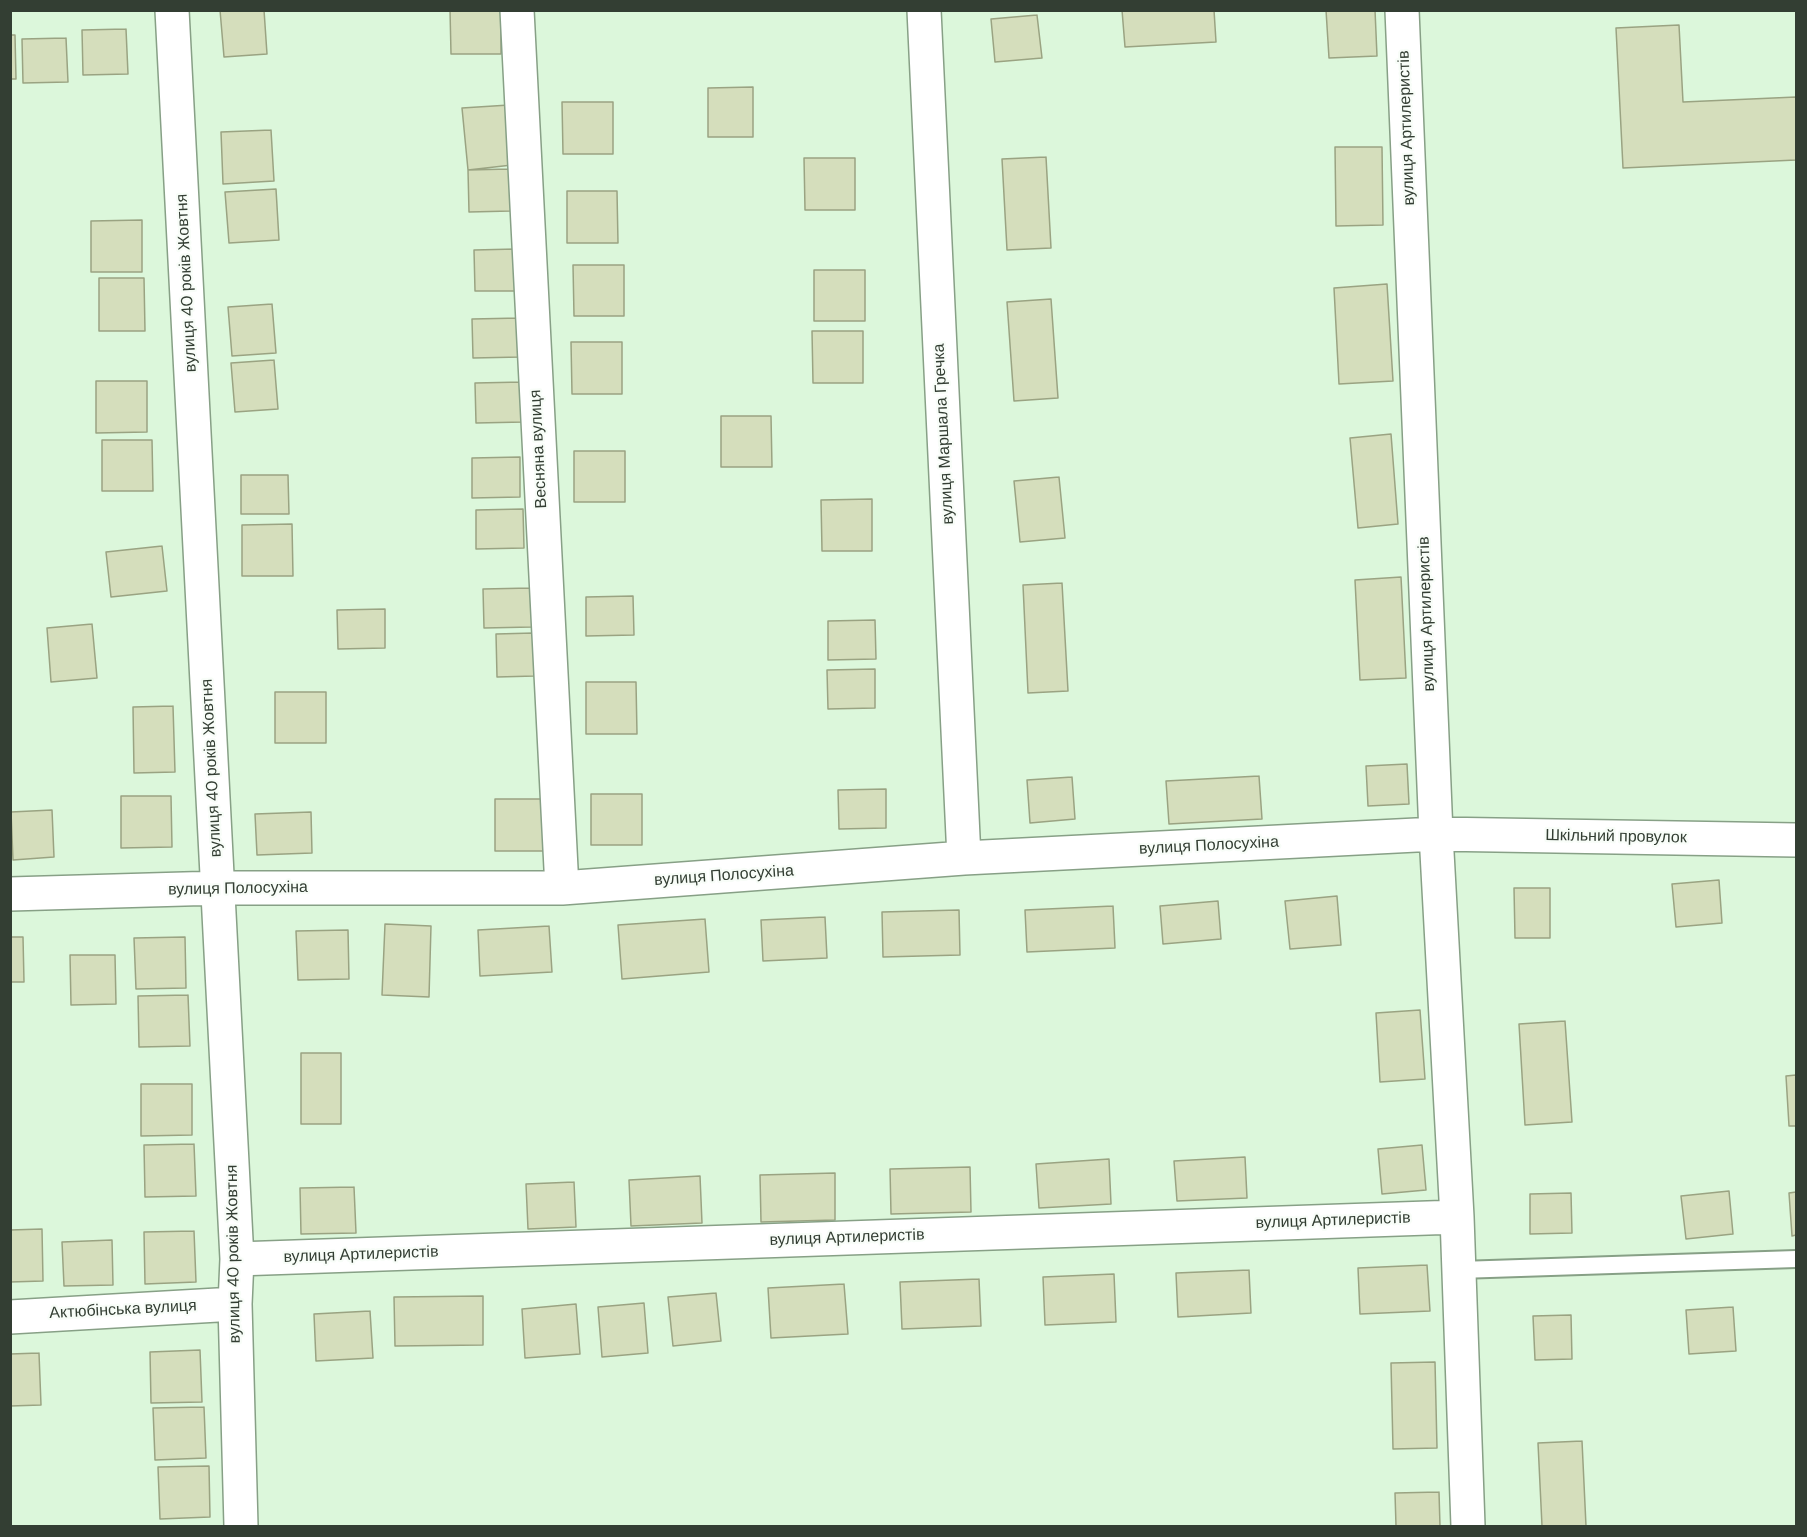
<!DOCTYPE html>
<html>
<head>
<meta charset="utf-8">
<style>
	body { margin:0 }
	#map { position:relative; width:1807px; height:1537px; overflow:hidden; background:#dcf7db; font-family:"DM Sans",sans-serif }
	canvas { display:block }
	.frame { position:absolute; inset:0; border:12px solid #333e33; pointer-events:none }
</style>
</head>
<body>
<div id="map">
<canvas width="1807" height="1537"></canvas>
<div class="frame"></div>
</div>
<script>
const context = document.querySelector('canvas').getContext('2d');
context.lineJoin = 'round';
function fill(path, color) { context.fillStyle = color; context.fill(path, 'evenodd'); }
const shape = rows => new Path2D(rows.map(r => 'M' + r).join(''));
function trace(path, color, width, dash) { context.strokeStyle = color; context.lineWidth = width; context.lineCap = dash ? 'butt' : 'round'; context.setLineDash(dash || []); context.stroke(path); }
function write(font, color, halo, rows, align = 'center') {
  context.font = font + ' "DM Sans",sans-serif'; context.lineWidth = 4.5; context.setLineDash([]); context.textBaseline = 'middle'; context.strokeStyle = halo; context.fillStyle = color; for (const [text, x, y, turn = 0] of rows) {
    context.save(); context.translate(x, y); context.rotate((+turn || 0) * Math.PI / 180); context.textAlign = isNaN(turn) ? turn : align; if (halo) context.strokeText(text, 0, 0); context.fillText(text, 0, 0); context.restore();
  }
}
const building = shape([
	[220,10,264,10,267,54,224,57,220,10],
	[450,10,501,10,501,54,451,54,450,10],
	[1122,10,1214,10,1216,42,1125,47,1122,10],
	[1326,10,1375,10,1377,56,1329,58,1326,10],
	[1037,15,1042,58,995,62,991,19,1037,15],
	[1679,25,1683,102,1796,97,1796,160,1623,168,1616,28,1679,25],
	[126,29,128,74,83,75,82,30,126,29],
	[10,35,15,35,16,79,10,79,10,35],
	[66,38,68,82,23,83,22,39,66,38],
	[753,87,753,137,708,137,708,88,753,87],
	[562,102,613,102,613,154,563,154,562,102],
	[509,105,512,165,468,170,462,108,509,105],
	[271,130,274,181,223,184,221,132,271,130],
	[1335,147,1382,147,1383,225,1336,226,1335,147],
	[1046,157,1051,248,1007,250,1002,159,1046,157],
	[804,158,855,158,855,210,805,210,804,158],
	[509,169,511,211,469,212,468,170,509,169],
	[276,189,279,240,229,243,225,192,276,189],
	[567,191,617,191,618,243,567,243,567,191],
	[142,220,142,272,91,272,91,221,142,220],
	[516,249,517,291,475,291,474,250,516,249],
	[573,265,624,265,624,316,574,316,573,265],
	[814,270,865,270,865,321,814,321,814,270],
	[99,278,144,278,145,331,99,331,99,278],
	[1387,284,1393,381,1339,384,1334,288,1387,284],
	[1051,299,1058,398,1014,401,1007,302,1051,299],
	[272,304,276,353,232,356,228,307,272,304],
	[520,318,521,357,473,358,472,319,520,318],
	[812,331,863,331,863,383,813,383,812,331],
	[571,342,622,342,622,394,572,394,571,342],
	[274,360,278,409,235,412,231,363,274,360],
	[96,381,147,381,147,432,96,433,96,381],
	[523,382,524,422,476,423,475,383,523,382],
	[721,416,771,416,772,467,721,467,721,416],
	[1391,434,1398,524,1358,528,1350,438,1391,434],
	[102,440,152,440,153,491,102,491,102,440],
	[574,451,625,451,625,502,574,502,574,451],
	[520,457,520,497,472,498,472,458,520,457],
	[241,475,288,475,289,514,241,514,241,475],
	[1059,477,1065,538,1020,542,1014,481,1059,477],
	[872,499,872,551,822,551,821,500,872,499],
	[523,509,524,548,476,549,476,510,523,509],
	[292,524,293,576,242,576,242,525,292,524],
	[162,546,167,591,111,597,106,552,162,546],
	[1401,577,1406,678,1360,680,1355,580,1401,577],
	[1062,583,1068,691,1028,693,1023,585,1062,583],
	[531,588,532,627,484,628,483,589,531,588],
	[633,596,634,635,586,636,586,597,633,596],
	[385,609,385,648,338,649,337,610,385,609],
	[875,620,876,659,828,660,828,621,875,620],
	[92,624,97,678,51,682,47,628,92,624],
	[534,633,535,676,497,677,496,634,534,633],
	[875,669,875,708,828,709,827,670,875,669],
	[586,682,636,682,637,734,586,734,586,682],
	[275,692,326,692,326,743,275,743,275,692],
	[173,706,175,772,134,773,133,707,173,706],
	[1407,764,1409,804,1368,806,1366,766,1407,764],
	[1259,776,1262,819,1169,824,1166,781,1259,776],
	[1072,777,1075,819,1030,823,1027,780,1072,777],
	[886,789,886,828,839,829,838,790,886,789],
	[591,794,642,794,642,845,591,845,591,794],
	[121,796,171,796,172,847,121,848,121,796],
	[495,799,546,799,546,851,495,851,495,799],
	[52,810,54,857,13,860,11,812,52,810],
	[311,812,312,853,257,855,255,814,311,812],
	[1719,880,1722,923,1676,927,1672,884,1719,880],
	[1514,888,1550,888,1550,938,1515,938,1514,888],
	[1337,896,1341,945,1290,949,1285,901,1337,896],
	[1218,901,1221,939,1163,944,1160,906,1218,901],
	[1113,906,1115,948,1027,952,1025,910,1113,906],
	[959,910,960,955,883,957,882,912,959,910],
	[825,917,827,958,763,961,761,920,825,917],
	[705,919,709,972,622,979,618,925,705,919],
	[385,924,431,926,429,997,382,995,385,924],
	[549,926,552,972,480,976,478,930,549,926],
	[348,930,349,979,298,980,296,931,348,930],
	[10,937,23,937,24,982,10,982,10,937],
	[185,937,186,988,136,989,134,938,185,937],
	[70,955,115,955,116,1004,71,1005,70,955],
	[188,995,190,1046,139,1047,138,996,188,995],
	[1420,1010,1425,1079,1380,1082,1376,1013,1420,1010],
	[1565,1021,1572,1122,1525,1125,1519,1024,1565,1021],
	[301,1053,341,1053,341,1124,301,1124,301,1053],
	[1796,1075,1796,1126,1789,1126,1786,1076,1796,1075],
	[141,1084,192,1084,192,1135,141,1136,141,1084],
	[194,1144,196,1196,145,1197,144,1145,194,1144],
	[1422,1145,1426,1190,1382,1194,1378,1149,1422,1145],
	[1245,1157,1247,1198,1177,1201,1174,1161,1245,1157],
	[1109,1159,1111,1204,1039,1208,1036,1164,1109,1159],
	[970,1167,971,1212,891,1214,890,1169,970,1167],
	[835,1173,835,1220,761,1222,760,1175,835,1173],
	[700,1176,702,1223,631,1226,629,1180,700,1176],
	[574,1182,576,1227,528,1229,526,1184,574,1182],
	[354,1187,356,1233,301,1234,300,1188,354,1187],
	[1729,1191,1733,1234,1686,1239,1681,1196,1729,1191],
	[1796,1192,1796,1235,1792,1236,1789,1193,1796,1192],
	[1571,1193,1572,1233,1530,1234,1530,1194,1571,1193],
	[42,1229,43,1281,10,1282,10,1230,42,1229],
	[194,1231,196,1282,145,1284,144,1232,194,1231],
	[112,1240,113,1285,64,1286,62,1242,112,1240],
	[1427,1265,1430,1311,1360,1314,1358,1268,1427,1265],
	[1249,1270,1251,1313,1178,1317,1176,1273,1249,1270],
	[1114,1274,1116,1322,1045,1325,1043,1277,1114,1274],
	[979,1279,981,1326,902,1329,900,1282,979,1279],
	[844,1284,848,1334,771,1338,768,1288,844,1284],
	[716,1293,721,1341,673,1346,668,1297,716,1293],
	[483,1296,483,1345,395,1346,394,1297,483,1296],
	[644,1303,648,1353,602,1357,598,1307,644,1303],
	[576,1304,580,1354,525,1358,522,1309,576,1304],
	[1733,1307,1736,1351,1689,1354,1686,1310,1733,1307],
	[370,1311,373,1358,316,1361,314,1314,370,1311],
	[1571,1315,1572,1359,1535,1360,1533,1316,1571,1315],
	[200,1350,202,1402,151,1403,150,1352,200,1350],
	[39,1353,41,1405,10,1406,10,1354,39,1353],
	[1435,1362,1437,1448,1393,1449,1391,1363,1435,1362],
	[204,1407,206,1458,155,1460,153,1408,204,1407],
	[1582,1441,1586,1526,1542,1526,1538,1443,1582,1441],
	[209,1466,210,1517,160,1519,158,1467,209,1466],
	[1439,1492,1440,1526,1396,1526,1395,1493,1439,1492]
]);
fill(building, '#d5debc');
trace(building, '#9aa382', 1.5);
const service = shape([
	[1459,1270,1796,1259]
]);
const minor = shape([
	[172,10,237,1259,235,1304,241,1526],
	[517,10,562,888],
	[924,10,964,858],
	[1402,10,1436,834,1457,1217,1468,1526],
	[10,894,219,888,562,888,964,858,1436,834,1796,840],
	[237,1259,1457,1217],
	[10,1317,235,1304]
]);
trace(service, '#87a086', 20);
trace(minor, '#87a086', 36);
trace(service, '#fff', 16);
trace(minor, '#fff', 33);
write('16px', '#333e33', '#f8fdf8', [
	["вулиця Артилеристів",1407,128,-92],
	["вулиця 40 років Жовтня",187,283,-93],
	["вулиця Маршала Гречка",944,434,-93],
	["Весняна вулиця",539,449,-93],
	["вулиця Артилеристів",1427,614,-92],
	["вулиця 40 років Жовтня",212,768,-93],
	["Шкільний провулок",1616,837,1],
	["вулиця Полосухіна",1209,846,-3],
	["вулиця Полосухіна",724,876,-4],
	["вулиця Полосухіна",238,889,-1],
	["вулиця Артилеристів",1333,1221,-2],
	["вулиця Артилеристів",847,1238,-2],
	["вулиця 40 років Жовтня",234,1254,-91],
	["вулиця Артилеристів",361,1255,-2],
	["Актюбінська вулиця",123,1310,-3]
]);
</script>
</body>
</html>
